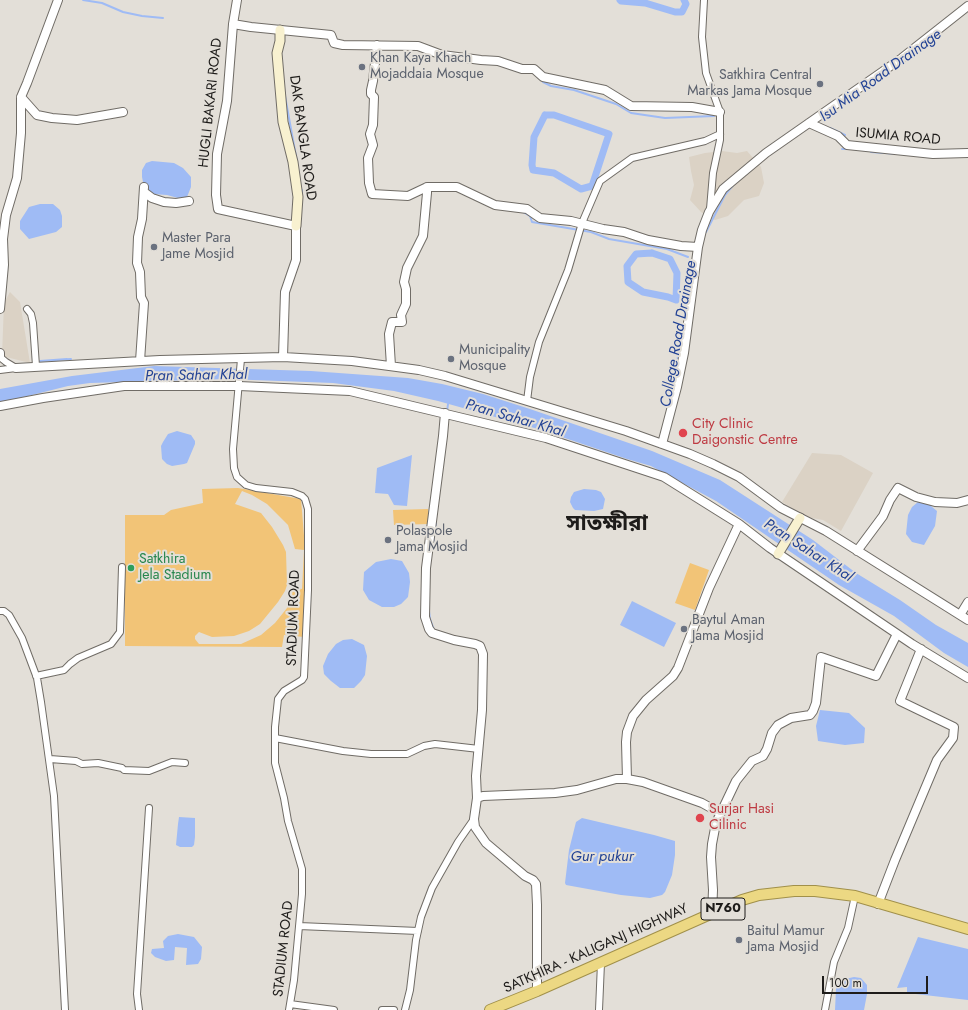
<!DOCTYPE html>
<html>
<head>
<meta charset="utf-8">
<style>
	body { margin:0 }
	#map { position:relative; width:968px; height:1010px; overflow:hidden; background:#e3dfd8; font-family:Jost,sans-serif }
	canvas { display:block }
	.scale { position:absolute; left:822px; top:976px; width:106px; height:18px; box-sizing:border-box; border:2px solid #1e1c1a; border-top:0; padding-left:5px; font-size:12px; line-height:14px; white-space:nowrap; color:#1e1c1a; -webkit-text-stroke:3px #e3dfd8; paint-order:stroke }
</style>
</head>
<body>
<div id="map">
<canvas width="968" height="1010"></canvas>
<div class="scale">100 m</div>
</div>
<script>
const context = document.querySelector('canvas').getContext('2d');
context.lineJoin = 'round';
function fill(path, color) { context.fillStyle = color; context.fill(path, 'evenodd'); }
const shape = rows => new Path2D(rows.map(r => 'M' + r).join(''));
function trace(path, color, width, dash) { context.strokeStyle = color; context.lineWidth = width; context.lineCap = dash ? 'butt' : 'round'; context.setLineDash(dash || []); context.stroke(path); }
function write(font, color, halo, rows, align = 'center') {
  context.font = font + ' Jost,"Noto Sans Bengali",sans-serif'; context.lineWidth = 4; context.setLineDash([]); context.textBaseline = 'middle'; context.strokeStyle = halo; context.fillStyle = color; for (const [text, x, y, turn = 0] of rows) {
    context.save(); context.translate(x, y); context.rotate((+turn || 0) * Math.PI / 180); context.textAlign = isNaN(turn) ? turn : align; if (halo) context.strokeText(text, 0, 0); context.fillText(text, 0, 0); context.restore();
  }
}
fill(shape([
	[722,151,737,153,747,151,761,167,764,183,759,196,744,200,728,216,715,220,701,212,690,200,694,185,691,171,689,157,705,153],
	[10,292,20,302,30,363,2,356,4,303],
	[812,453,841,455,873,473,841,531,823,520,807,517,782,502]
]), '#dbd2c5');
fill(shape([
	[238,488,301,499,305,548,304,637,284,635,282,647,125,646,125,515,164,515,171,510,203,503,202,489],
	[242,491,252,495,267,504,288,525,295,549,304,550,302,589,293,587,292,596,287,608,275,623,261,635,241,644,199,644,195,639,195,636,199,632,212,637,234,636,249,631,260,624,278,602,285,591,287,585,286,552,283,545,272,527,261,513,235,504],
	[428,509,429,524,394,525,393,510],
	[690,563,709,570,695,610,675,603]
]), '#f2c477');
fill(shape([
	[152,161,174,163,183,168,191,177,191,187,187,197,178,198,167,195,153,194,144,187,142,177,142,170,146,163],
	[40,204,53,204,60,210,62,216,62,227,56,232,29,239,20,229,20,221,29,207],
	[154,366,311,371,408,378,442,384,483,394,530,409,652,451,720,480,813,540,856,573,900,600,936,625,968,643,968,667,944,653,894,616,839,585,716,501,651,466,627,459,538,429,438,401,394,391,333,383,226,379,90,383,68,386,0,403,0,389,72,376],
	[177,431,191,435,195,441,195,444,187,463,184,464,172,466,167,464,162,459,161,446,163,442,168,434],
	[412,455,407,506,394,505,388,494,375,493,377,468],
	[584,489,596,490,601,492,605,499,603,509,594,511,575,510,573,508,570,502,571,497,574,492],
	[918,502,926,502,937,511,935,526,924,545,912,542,906,534,908,515,912,507],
	[391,559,402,561,409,573,410,582,408,597,401,604,394,607,382,607,369,600,363,590,364,572,376,562],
	[632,601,676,623,664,647,620,625],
	[352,639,364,645,367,656,365,675,361,681,354,688,340,688,331,681,324,674,323,666,328,654,336,644,343,640],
	[820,710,849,713,865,728,864,743,845,745,818,741,816,726],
	[179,817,195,818,195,837,194,845,192,847,180,847,176,845,178,824],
	[582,818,654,835,675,841,675,855,672,875,665,892,662,895,650,898,621,895,566,885,565,883,569,850,576,822],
	[178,934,194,937,202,947,201,959,198,964,186,965,187,948,175,947,174,960,166,961,155,957,151,953,152,949,164,948,163,941,168,936],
	[918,937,968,949,968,1000,907,993,907,987,897,988],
	[854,977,861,978,867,985,867,994,864,1010,835,1010,836,989,839,983,845,979]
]), '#9fbbf5');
trace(shape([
	[83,0,102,3,123,12,142,16,163,18],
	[543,82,551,86,574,90,616,104,631,113,665,118,714,116],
	[285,96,297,162],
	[830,128,845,135],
	[842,149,851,149],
	[871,152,899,154],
	[302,190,302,200],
	[523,212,530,216,532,222,591,232,609,239,667,249,688,257],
	[706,232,725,195,734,184],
	[687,303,691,270],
	[67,359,40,361,71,359],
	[668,407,683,331],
	[447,412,448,404],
	[433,545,436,522],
	[429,611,430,619,434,630],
	[27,644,30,653]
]), '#9fbbf5', 2);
trace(shape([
	[620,0,621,1,645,3,675,12,682,12,686,4,684,0],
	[545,115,554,115,609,134,592,186,581,189,554,173,533,170,532,165,534,137,545,115],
	[652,253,670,259,677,273,676,300,668,297,643,292,628,282,627,266,636,254,652,253]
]), '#9fbbf5', 7);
const minor = shape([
	[704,0,702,37,706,73,720,112,720,140,713,173,710,209],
	[27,309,31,314,33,323,36,366],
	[0,357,6,362,16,368],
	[241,359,233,449,234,468,237,477,246,485,256,488,292,492,302,496,305,499,308,509,308,590,304,677,302,680,284,691,278,699,275,727,275,763,284,798,288,821,302,869,302,894,294,980,289,1010],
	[0,370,16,368],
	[527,401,530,377,539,342,568,270,582,223,600,181,632,158,705,141,720,134],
	[0,611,4,611,9,615,22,638,37,678,41,702,54,796,65,1010],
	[36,676,64,670,70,664,78,658,111,644,120,632,122,567],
	[275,738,343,751,371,754,407,754,424,746,435,744,479,749],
	[50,759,76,761,82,764,98,763,122,768,124,770,149,771,172,762,185,763],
	[299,926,418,931],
	[290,1004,334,1010],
	[139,1010,137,994,149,808],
	[382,1010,394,1010],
	[405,1010,410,990,416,940,421,917,432,888,458,842,474,819],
	[599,1010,601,963],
	[825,1010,834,962,848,928,855,896]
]);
const tertiary = shape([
	[237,0,233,24,227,101,217,154,216,195,218,209,296,226,296,260,285,292,283,357],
	[233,24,251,27,331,35,334,43,343,45,418,46,442,55,481,60,498,61,522,69,534,69,543,77,605,90,631,106,692,107,720,112],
	[377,45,373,81,371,90,371,94,374,97,373,125,370,134,373,145,368,158,369,183,372,194,408,196,427,187,457,187,495,205,527,209,540,218,571,221,603,229,624,232,648,240,681,246,698,247],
	[21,97,37,115,52,118,77,120,123,112],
	[809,123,838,136,847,145,933,154,968,153],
	[144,192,152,198,164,202,176,203,189,201],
	[0,309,4,265,3,239,6,215,17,178,21,133,21,97,27,83,58,0],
	[0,353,0,357],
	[140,361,144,303,141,297,140,272,137,263,138,237,142,219,144,187],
	[391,366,389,334,392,322,402,322,401,315,406,304,406,289,404,282,407,268,423,236,427,193,427,187],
	[16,368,160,360,283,357,352,361,419,370,445,376,626,431,690,454,713,464,739,477,781,508,826,531,968,620],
	[0,406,43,398,124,386,239,386,350,391,546,438,664,477,739,524,770,548,912,644,968,678],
	[445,413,443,436,426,568,425,617,429,629,432,633,454,640,475,644,480,646,483,654,482,710,476,776,477,798,474,819,475,827,486,843,525,876,533,880,536,884,537,905,537,991],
	[662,444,677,387,684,353,698,247,702,230,709,212,723,189,766,153,902,58,968,6],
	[857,551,883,516,890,500,898,488,916,497,935,502,957,503,968,500],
	[960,615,968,602],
	[627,779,626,742,627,732,633,716,646,700,673,676,678,668,709,588,739,524],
	[477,798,483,796,555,793,577,790,616,779,627,779,643,782,702,803,720,813],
	[878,904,895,860,937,760,953,738,954,727,900,701,921,649],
	[712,914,713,890,711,857,712,844,716,823,736,781,752,761,763,756,767,749,772,733,778,725,791,718,810,715,813,711,816,703,821,657,876,676,897,634]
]);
const secondary = shape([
	[280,30,280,41,277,53,283,122,293,162,298,197,296,226],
	[778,554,800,518]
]);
const trunk = shape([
	[490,1010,537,991,742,900,759,895,794,891,815,891,855,896,968,929]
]);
trace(minor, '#706c66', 8);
trace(tertiary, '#706c66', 10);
trace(secondary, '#706c66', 11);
trace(trunk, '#a1904a', 12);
trace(minor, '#fff', 6);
trace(tertiary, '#fff', 8);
trace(secondary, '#f8f1d0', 9);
trace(trunk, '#ecd883', 10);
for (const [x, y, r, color] of [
	[362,67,4,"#6b7280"],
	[820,84,4,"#6b7280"],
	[154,247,4,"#6b7280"],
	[451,359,4,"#6b7280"],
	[683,433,5,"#e0444e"],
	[388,540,4,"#6b7280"],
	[131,568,4,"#2e9e5b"],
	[684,629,4,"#6b7280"],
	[700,818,5,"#e0444e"],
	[739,940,4,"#6b7280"]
]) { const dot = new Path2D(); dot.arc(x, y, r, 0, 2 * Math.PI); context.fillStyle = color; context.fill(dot); trace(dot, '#e3dfd8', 1.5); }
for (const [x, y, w] of [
	[723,909,44]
]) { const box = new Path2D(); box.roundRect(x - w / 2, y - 11, w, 22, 3); context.fillStyle = '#e3dfd8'; context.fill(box); trace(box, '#1e1c1a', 1); }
write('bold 13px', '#1e1c1a', null, [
	["N760",723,909]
]);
write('14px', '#5b616d', '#e3dfd8', [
	["Khan Kaya Khach",370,59],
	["Mojaddaia Mosque",370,75],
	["Satkhira Central",812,76,"right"],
	["Markas Jama Mosque",812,92,"right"],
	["Master Para",162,239],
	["Jame Mosjid",162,255],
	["Municipality",459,351],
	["Mosque",459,367],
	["Polaspole",396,532],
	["Jama Mosjid",396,548],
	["Baytul Aman",692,621],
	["Jama Mosjid",692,637],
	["Baitul Mamur",747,932],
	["Jama Mosjid",747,948]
], 'left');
write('14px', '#1e1c1a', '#e3dfd8', [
	["HUGLI BAKARI ROAD",211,103,-84],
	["ISUMIA ROAD",898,137,5],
	["DAK BANGLA ROAD",302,138,82],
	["STADIUM ROAD",294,618,-88],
	["STADIUM ROAD",284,949,-84],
	["SATKHIRA - KALIGANJ HIGHWAY",596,949,-24]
]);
write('14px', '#be3a42', '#e3dfd8', [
	["City Clinic",692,425],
	["Daigonstic Centre",692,441],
	["Surjar Hasi",709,810],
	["Cilinic",709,826]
], 'left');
write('14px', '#27864d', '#e3dfd8', [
	["Satkhira",139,560],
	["Jela Stadium",139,576]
], 'left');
write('italic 15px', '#224295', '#e3dfd8', [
	["Isu Mia Road Drainage",881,76,-36],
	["College Road Drainage",679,334,-80],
	["Pran Sahar Khal",196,376,-1],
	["Pran Sahar Khal",515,419,16],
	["Pran Sahar Khal",808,551,33],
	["Gur pukur",602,857]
]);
write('bold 22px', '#1e1c1a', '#e3dfd8', [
	["সাতক্ষীরা",607,525]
]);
</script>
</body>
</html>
